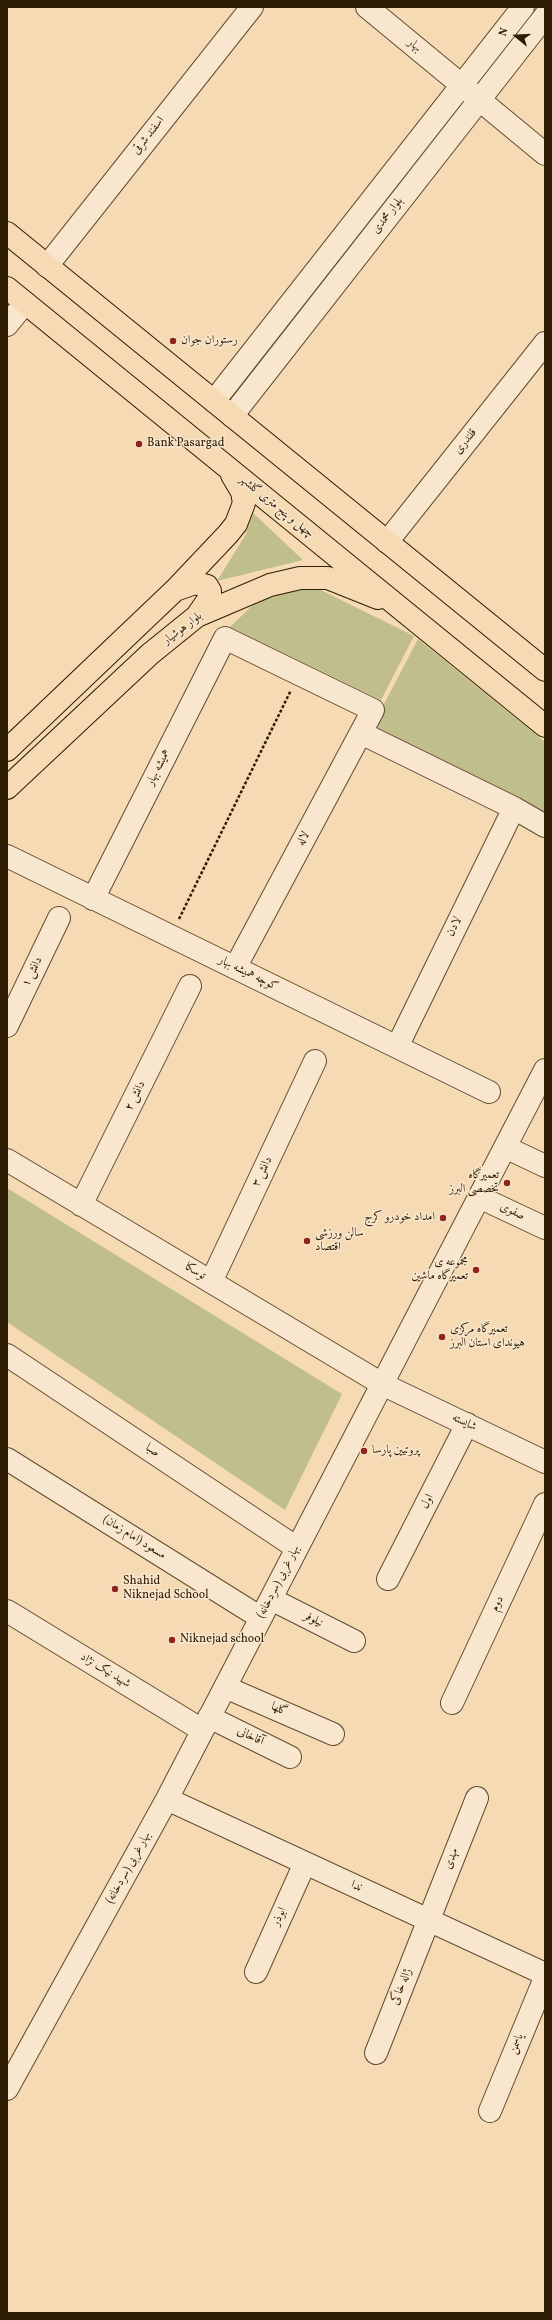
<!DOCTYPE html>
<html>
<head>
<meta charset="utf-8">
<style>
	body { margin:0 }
	#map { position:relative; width:552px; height:2320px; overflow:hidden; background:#f5dab4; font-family:Vollkorn,serif }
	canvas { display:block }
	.frame { position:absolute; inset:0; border:8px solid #2e1c03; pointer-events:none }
	.north { position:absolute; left:496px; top:16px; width:40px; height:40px; -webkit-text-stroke:3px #f8e7ce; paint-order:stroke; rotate:288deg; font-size:11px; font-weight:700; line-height:16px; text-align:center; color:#2e1c03 }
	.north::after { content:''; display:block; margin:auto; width:14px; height:18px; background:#2e1c03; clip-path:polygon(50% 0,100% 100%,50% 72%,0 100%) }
</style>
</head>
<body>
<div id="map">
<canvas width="552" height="2320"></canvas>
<div class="frame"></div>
<div class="north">N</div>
</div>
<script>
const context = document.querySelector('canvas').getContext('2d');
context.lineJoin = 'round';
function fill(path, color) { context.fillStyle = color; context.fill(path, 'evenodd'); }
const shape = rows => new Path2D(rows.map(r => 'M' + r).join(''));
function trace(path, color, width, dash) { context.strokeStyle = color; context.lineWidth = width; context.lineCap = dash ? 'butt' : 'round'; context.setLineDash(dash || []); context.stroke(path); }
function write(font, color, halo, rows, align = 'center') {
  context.font = font + ' Vollkorn,Amiri,serif'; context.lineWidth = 3; context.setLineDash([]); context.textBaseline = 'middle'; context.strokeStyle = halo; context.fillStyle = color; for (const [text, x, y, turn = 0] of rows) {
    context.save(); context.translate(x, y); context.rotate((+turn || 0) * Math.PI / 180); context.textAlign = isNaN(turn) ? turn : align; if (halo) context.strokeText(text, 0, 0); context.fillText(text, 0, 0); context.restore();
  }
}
fill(shape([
	[252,512,303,560,217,581,246,534],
	[292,590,321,590,414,636,381,700,230,627,256,602],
	[418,639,545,742,545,814,372,727],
	[7,1188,342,1394,285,1510,7,1322]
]), '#c0be8a');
const minor = shape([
	[367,7,545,154],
	[47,266,252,7],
	[7,325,25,303],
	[214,401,523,7],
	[232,416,545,16],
	[387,542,545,343],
	[361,733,514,808,545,826],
	[7,856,489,1092],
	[93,899,225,638,373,710,235,968],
	[7,1026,59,918],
	[397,1047,514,808],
	[505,1147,545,1166],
	[7,1160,382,1384,545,1462],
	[479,1197,545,1228],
	[81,1205,190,986],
	[211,1282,315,1061],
	[7,1355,297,1548],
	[7,1459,261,1618],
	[388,1579,467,1424],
	[271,1599,354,1641],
	[7,1611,202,1730],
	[225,1687,333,1734],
	[452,1703,545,1504],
	[209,1717,290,1757],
	[167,1799,545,1974],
	[256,1972,305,1863],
	[376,2053,477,1798],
	[7,2089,167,1799,545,1070],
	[490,2111,545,1978]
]);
const major = shape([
	[7,233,545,670],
	[7,288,545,726],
	[175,590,195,583,207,586,210,591,210,597,197,616],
	[7,750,175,590,228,534,236,524,244,503,242,492,232,475],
	[7,788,150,654,197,616,270,585,300,578,328,578,378,598]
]);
trace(minor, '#604c2f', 24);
trace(major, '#2e1c03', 24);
trace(shape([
	[179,919,291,690]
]), '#2e1c03', 2.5, [3, 2]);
trace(minor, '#f8e7ce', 22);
trace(major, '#f5dab4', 22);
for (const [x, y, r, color] of [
	[173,341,4,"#8f2418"],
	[139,444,4,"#8f2418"],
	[507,1183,4,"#8f2418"],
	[443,1218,4,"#8f2418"],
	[307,1241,4,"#8f2418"],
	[476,1270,4,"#8f2418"],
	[442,1337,4,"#8f2418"],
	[364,1451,4,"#8f2418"],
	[115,1589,4,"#8f2418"],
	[172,1640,4,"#8f2418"]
]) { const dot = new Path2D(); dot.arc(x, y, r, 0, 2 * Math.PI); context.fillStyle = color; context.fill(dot); trace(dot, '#f8e7ce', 1.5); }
write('12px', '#2e1c03', '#f8e7ce', [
	["بهار",414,46,40],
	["اسفند شرقی",149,136,-52],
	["بلوار محمدی",388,216,-52],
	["قلندری",466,442,-51],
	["چهل و پنج متری گلشهر",276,507,39],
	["بلوار هوشیار",183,629,-37],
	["همیشه بهار",159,768,-63],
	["لاله",304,839,-62],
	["لادن",455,927,-64],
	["دانش ۱",33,972,-64],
	["کوچه همیشه بهار",248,974,26],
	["دانش ۲",136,1096,-64],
	["دانش ۳",263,1172,-65],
	["صفوی",512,1212,25],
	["توسکا",195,1272,31],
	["شایسته",464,1423,26],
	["صبا",152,1451,34],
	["اول",428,1502,-63],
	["مسعود (امام زمان)",134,1538,32],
	["بهار غربی (سردخانه)",279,1582,-63],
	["دوم",498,1604,-65],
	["نیلوفر",313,1620,27],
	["شهید نیک نژاد",105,1671,31],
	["گلها",279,1710,23],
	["آقاخانی",250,1737,26],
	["مهدی",452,1859,-68],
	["بهار غربی (سردخانه)",129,1868,-61],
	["ندا",356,1887,25],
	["ابوذر",280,1917,-66],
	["ژاله خاکی",402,1987,-68],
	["یاسمن",517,2044,-67]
]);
write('12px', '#2e1c03', '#f8e7ce', [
	["رستوران جوان",181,341],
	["Bank Pasargad",147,444],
	["تعمیرگاه",499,1176,"right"],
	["تخصصی البرز",499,1190,"right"],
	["امداد خودرو کرج",435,1218,"right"],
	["سالن ورزشی",315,1234],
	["اقتصاد",315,1248],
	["مجموعه ی",468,1263,"right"],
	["تعمیرگاه ماشین",468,1277,"right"],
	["تعمیرگاه مرکزی",450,1330],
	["هیوندای استان البرز",450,1344],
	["پروتیین پارسا",372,1451],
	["Shahid",123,1582],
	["Niknejad School",123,1596],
	["Niknejad school",180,1640]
], 'left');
</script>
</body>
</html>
